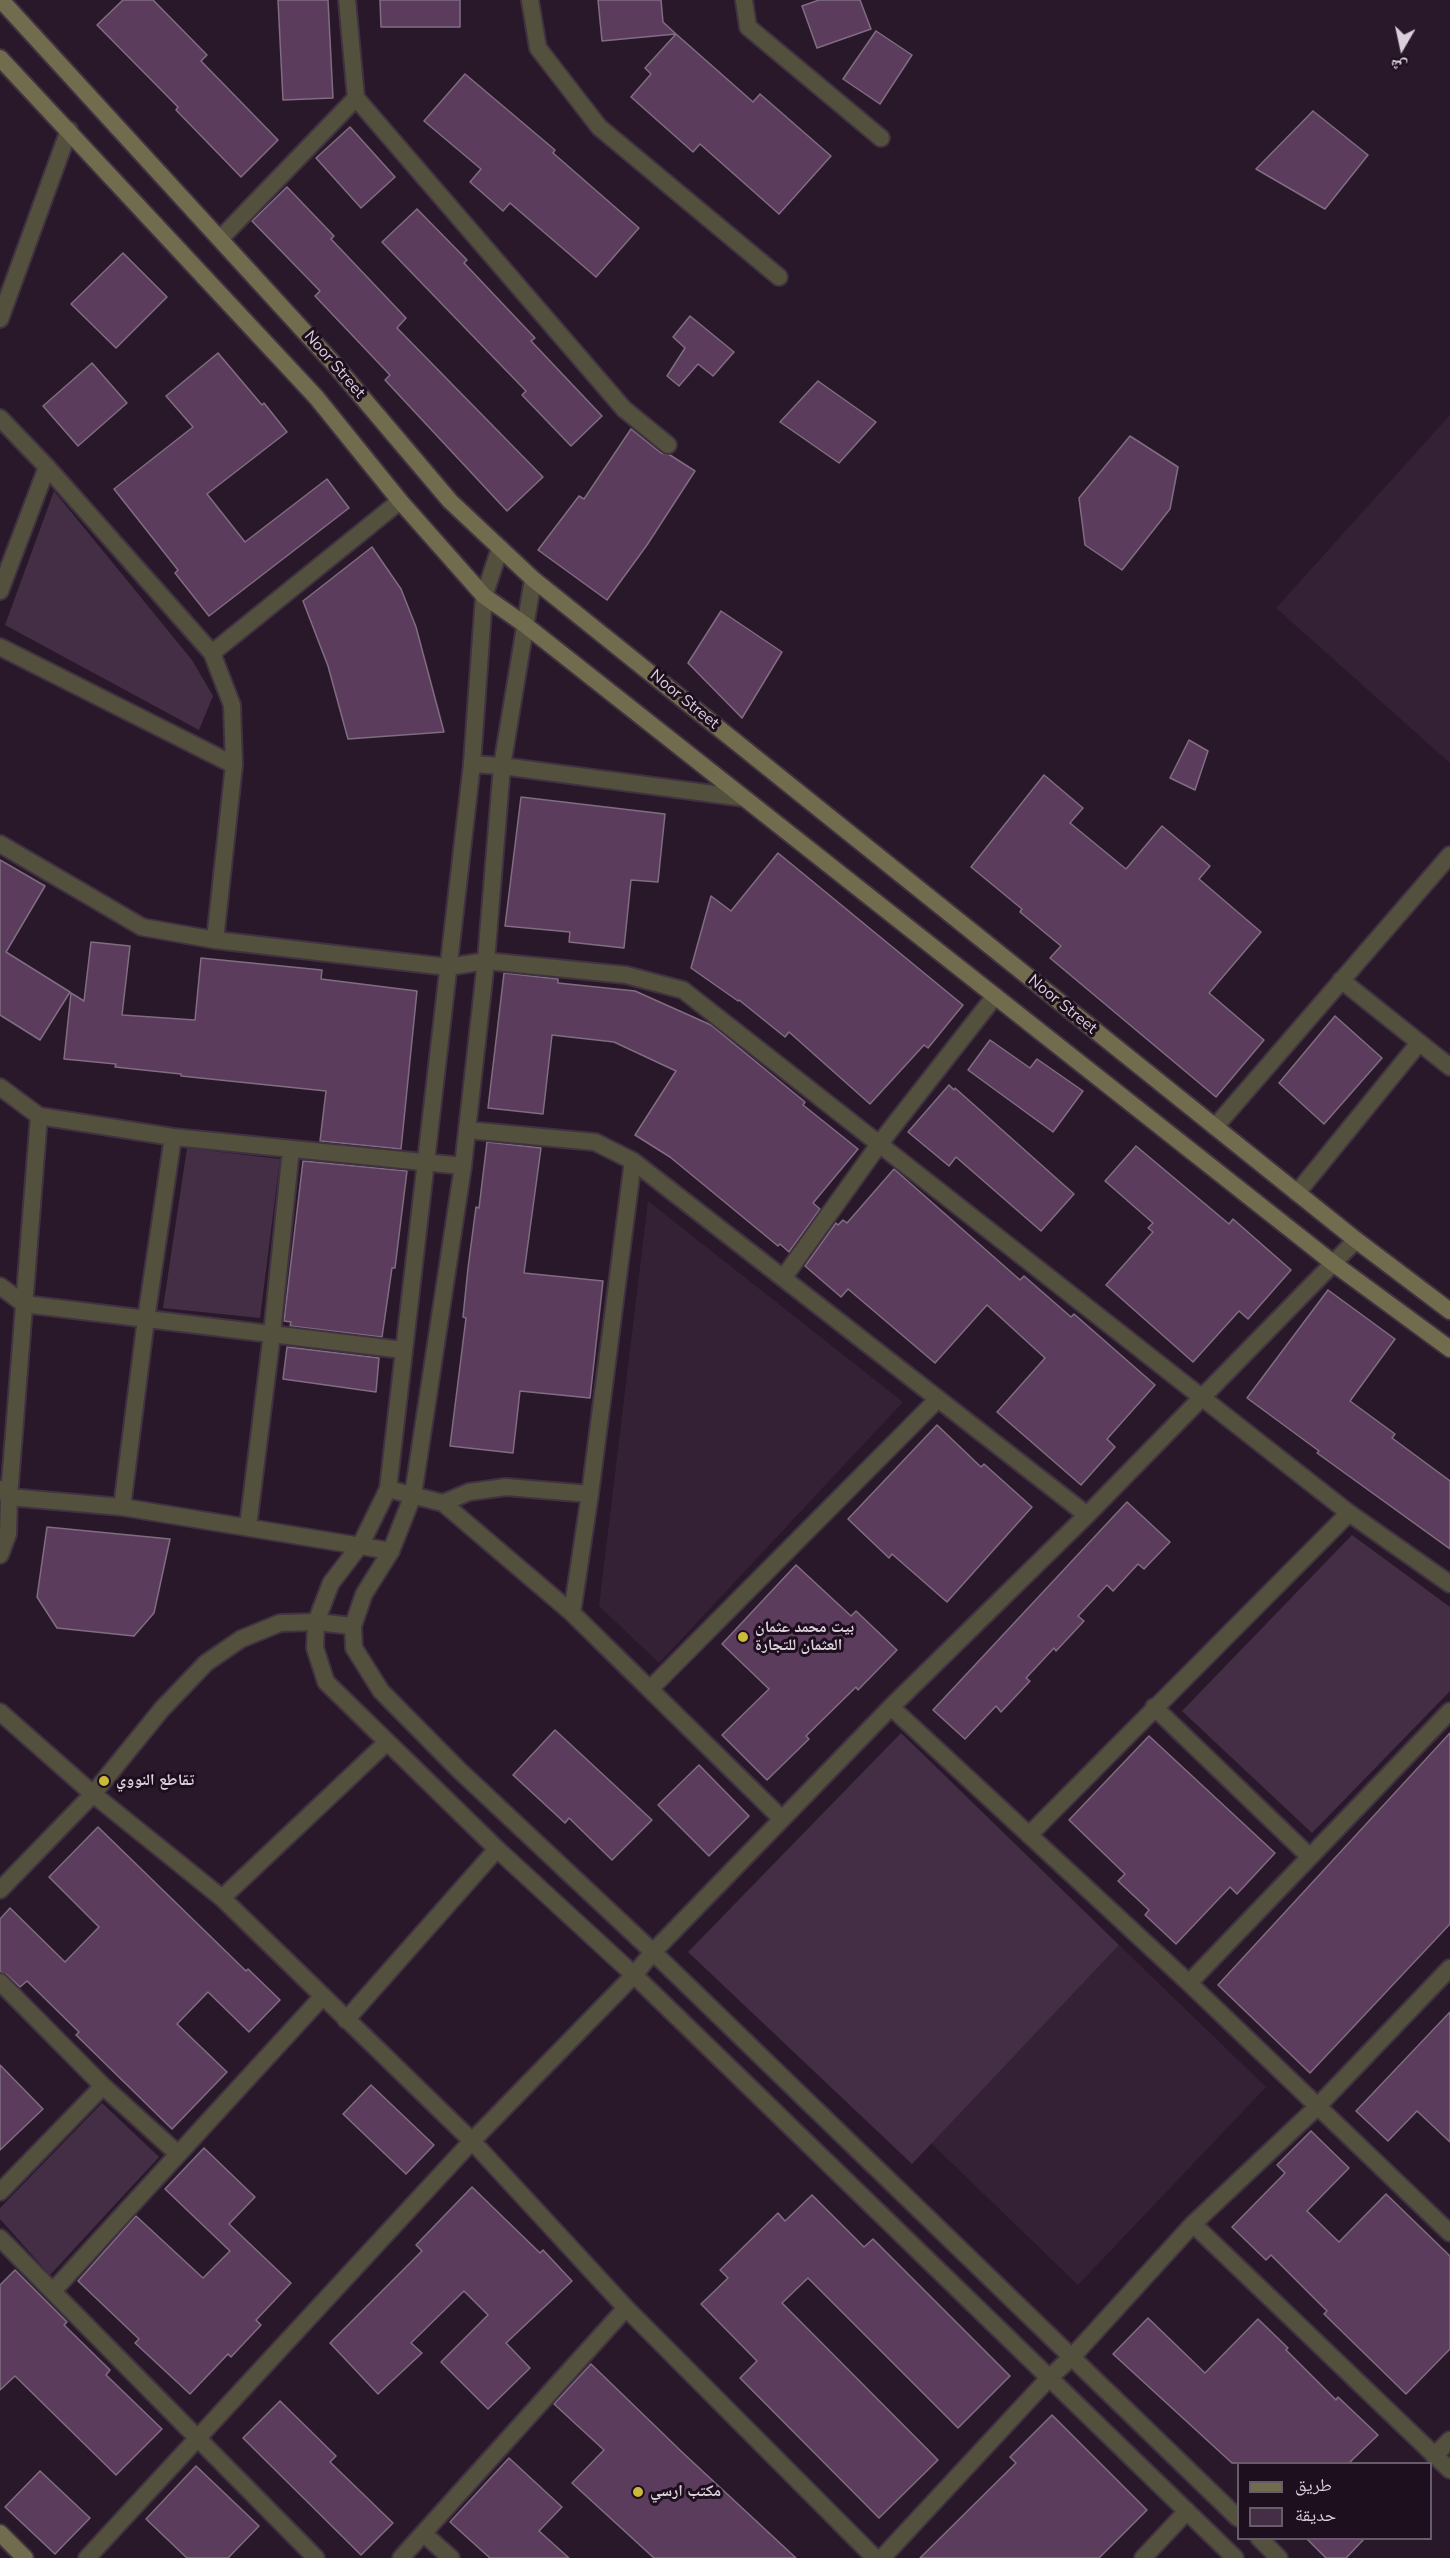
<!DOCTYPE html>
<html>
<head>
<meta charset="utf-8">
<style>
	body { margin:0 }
	#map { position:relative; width:1450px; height:2558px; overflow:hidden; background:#281829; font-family:"Nunito Sans","Noto Naskh Arabic",sans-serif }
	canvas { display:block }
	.legend { position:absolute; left:1237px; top:2462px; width:195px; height:78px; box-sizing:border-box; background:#1e0f1f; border:2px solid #695c6a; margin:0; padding:8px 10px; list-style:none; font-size:18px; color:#dacfda }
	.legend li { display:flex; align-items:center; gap:12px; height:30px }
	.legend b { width:30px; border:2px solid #695c6a }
	.north { position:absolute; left:1372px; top:18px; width:60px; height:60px; -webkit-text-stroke:4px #1e0f1f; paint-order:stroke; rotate:189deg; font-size:16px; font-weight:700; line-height:24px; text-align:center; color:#dacfda }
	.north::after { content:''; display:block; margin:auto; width:21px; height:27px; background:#dacfda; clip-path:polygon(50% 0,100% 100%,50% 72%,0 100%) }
</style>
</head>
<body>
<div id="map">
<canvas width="1450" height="2558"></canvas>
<ul class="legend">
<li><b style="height:8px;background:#706c4d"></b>طريق</li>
<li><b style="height:16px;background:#442e46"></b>حديقة</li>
</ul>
<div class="north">ش</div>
</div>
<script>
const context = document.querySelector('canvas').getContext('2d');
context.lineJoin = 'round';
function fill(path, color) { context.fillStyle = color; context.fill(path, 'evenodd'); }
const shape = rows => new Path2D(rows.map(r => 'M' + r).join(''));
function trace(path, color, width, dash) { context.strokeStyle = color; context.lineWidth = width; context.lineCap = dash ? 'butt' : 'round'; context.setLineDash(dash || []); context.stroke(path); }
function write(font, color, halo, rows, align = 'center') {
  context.font = font + ' "Nunito Sans","Noto Naskh Arabic",sans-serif'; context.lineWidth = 6; context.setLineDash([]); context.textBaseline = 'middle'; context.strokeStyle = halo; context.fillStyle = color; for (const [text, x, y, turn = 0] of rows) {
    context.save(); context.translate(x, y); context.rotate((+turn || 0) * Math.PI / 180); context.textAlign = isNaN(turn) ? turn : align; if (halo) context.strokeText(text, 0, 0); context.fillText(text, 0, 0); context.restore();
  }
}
fill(shape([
	[1450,415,1450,763,1276,608],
	[648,1201,903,1402,659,1663,599,1606],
	[1119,1945,1266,2087,1078,2285,931,2143]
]), '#342136');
fill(shape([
	[54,491,192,660,213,696,199,730,5,625],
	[187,1148,280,1159,260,1318,163,1308],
	[1352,1535,1450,1607,1450,1691,1312,1833,1182,1711],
	[901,1733,1119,1945,912,2164,688,1952],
	[102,2103,159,2157,50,2275,0,2219,0,2208]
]), '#442e46');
const building = shape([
	[123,0,153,0,207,55,201,61,278,140,241,177,176,110,178,107,97,25,123,0],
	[278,0,328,0,333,98,283,100,278,0],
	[380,0,460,0,460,27,381,27,380,0],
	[598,0,661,0,663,22,676,34,602,41,598,0],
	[819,0,860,0,871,29,817,48,802,6,819,0],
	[876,31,912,55,880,104,843,79,876,31],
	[676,34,753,102,760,94,831,156,779,214,700,144,693,152,631,97,651,74,645,68,676,34],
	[465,74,555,150,553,153,639,228,596,277,510,203,503,211,470,182,481,169,424,121,465,74],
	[1313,111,1368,155,1325,209,1256,169,1313,111],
	[350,127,395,177,361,208,316,158,350,127],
	[287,187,334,236,331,239,406,318,397,328,543,477,507,511,385,380,390,375,315,296,320,291,252,221,287,187],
	[417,209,467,260,464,263,535,338,531,341,602,416,571,446,522,395,526,391,382,242,417,209],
	[123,253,167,297,116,348,71,304,123,253],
	[690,316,734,352,713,376,698,364,679,386,667,376,685,348,673,337,690,316],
	[218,353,262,405,264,403,287,432,207,494,245,542,327,479,349,508,209,616,175,573,178,570,114,489,193,427,166,396,218,353],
	[92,363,127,403,78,446,43,406,92,363],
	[818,381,876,422,839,463,780,422,818,381],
	[631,429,661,453,670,455,695,471,647,545,607,600,538,550,579,496,584,499,631,429],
	[1130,436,1178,467,1170,509,1122,570,1085,545,1079,498,1130,436],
	[372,547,401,589,416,627,444,732,348,739,328,666,303,601,372,547],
	[721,611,782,652,742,718,688,663,721,611],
	[1189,740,1208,751,1195,790,1170,778,1189,740],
	[1044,775,1083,808,1070,823,1126,869,1162,826,1210,866,1199,879,1261,932,1209,993,1264,1040,1216,1097,1050,958,1061,946,1020,912,1022,909,971,867,1044,775],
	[521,797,665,814,658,882,631,880,624,948,569,942,570,932,505,926,521,797],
	[778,853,963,1005,928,1048,924,1045,870,1104,789,1032,785,1037,739,1000,738,1001,691,968,711,896,731,911,778,853],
	[0,860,45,886,6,952,70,992,40,1040,0,1015,0,860],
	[91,942,130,946,122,1015,195,1020,201,958,322,970,321,979,417,991,401,1149,320,1141,326,1091,181,1076,181,1074,115,1067,116,1064,64,1059,71,993,84,1001,91,942],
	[504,973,558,979,558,983,635,991,711,1025,805,1102,803,1105,858,1149,813,1203,820,1209,789,1252,780,1244,778,1246,670,1157,635,1135,676,1071,614,1042,552,1035,543,1114,488,1108,504,973],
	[1335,1016,1382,1058,1324,1124,1279,1083,1335,1016],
	[990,1040,1030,1068,1037,1059,1083,1091,1053,1132,968,1070,990,1040],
	[949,1085,954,1090,955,1088,1074,1194,1041,1231,956,1157,949,1166,908,1132,949,1085],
	[487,1142,541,1148,524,1273,603,1281,590,1398,520,1391,513,1453,450,1446,466,1318,463,1317,468,1268,476,1207,479,1208,487,1142],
	[1136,1146,1229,1224,1233,1219,1291,1270,1248,1319,1239,1311,1193,1362,1106,1285,1153,1232,1148,1228,1153,1223,1105,1181,1136,1146],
	[303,1161,407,1171,395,1268,392,1268,382,1337,290,1326,291,1322,284,1321,303,1161],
	[894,1169,1020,1280,1024,1276,1071,1317,1074,1314,1155,1385,1107,1439,1115,1447,1081,1485,997,1412,1045,1358,987,1305,935,1363,848,1289,841,1297,805,1266,836,1223,838,1225,843,1220,847,1223,894,1169],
	[1328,1290,1395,1339,1350,1401,1395,1434,1392,1438,1450,1481,1450,1549,1317,1453,1319,1451,1247,1398,1328,1290],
	[287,1347,379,1358,376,1392,283,1379,287,1347],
	[937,1425,981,1467,984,1464,1032,1507,947,1602,892,1554,889,1558,848,1519,937,1425],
	[1127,1502,1170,1542,1144,1569,1138,1564,1113,1591,1107,1585,1078,1616,1084,1621,1056,1651,1054,1648,1026,1678,1030,1681,1001,1712,996,1706,965,1739,933,1710,1127,1502],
	[47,1527,170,1539,154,1613,134,1636,57,1628,37,1597,47,1527],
	[796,1565,851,1616,856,1611,897,1650,858,1690,856,1687,806,1736,809,1739,767,1780,722,1735,769,1689,722,1644,796,1565],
	[555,1730,652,1820,612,1860,569,1818,565,1823,513,1775,555,1730],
	[1450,1733,1450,1924,1310,2073,1218,1985,1450,1733],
	[1149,1736,1275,1853,1237,1894,1230,1887,1176,1944,1145,1915,1149,1910,1118,1881,1125,1874,1069,1820,1149,1736],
	[699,1765,749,1816,709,1856,658,1805,699,1765],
	[98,1827,246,1971,248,1969,280,2000,249,2032,208,1992,177,2024,227,2072,172,2129,76,2035,79,2032,27,1981,20,1987,7,1975,0,1972,0,1919,10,1908,65,1962,99,1927,49,1877,98,1827],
	[1450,2012,1450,2142,1417,2111,1388,2141,1356,2111,1450,2012],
	[0,2065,43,2109,0,2150,0,2065],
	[371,2085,434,2145,406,2174,343,2114,371,2085],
	[1311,2131,1349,2168,1307,2211,1339,2242,1386,2194,1450,2256,1450,2349,1406,2394,1324,2314,1327,2311,1271,2255,1266,2260,1232,2227,1285,2173,1277,2165,1311,2131],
	[204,2148,255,2197,229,2224,291,2283,256,2320,261,2325,231,2357,228,2354,190,2394,135,2343,139,2339,78,2281,136,2216,203,2278,230,2251,165,2189,204,2148],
	[472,2187,540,2253,543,2250,572,2281,506,2343,530,2368,488,2409,441,2362,488,2315,464,2291,411,2343,422,2353,378,2394,330,2343,422,2251,416,2245,472,2187],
	[812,2195,864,2247,873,2239,1010,2376,958,2428,808,2278,782,2303,938,2460,879,2518,740,2378,757,2361,701,2304,728,2278,720,2270,778,2213,785,2221,812,2195],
	[15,2270,67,2322,64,2325,110,2370,106,2375,162,2429,116,2475,15,2376,0,2390,0,2285,15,2270],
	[1148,2318,1205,2373,1258,2319,1288,2348,1286,2350,1336,2400,1338,2397,1378,2435,1349,2463,1232,2463,1113,2354,1148,2318],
	[591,2364,683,2453,796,2558,654,2558,572,2483,604,2450,554,2404,591,2364],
	[280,2401,336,2456,330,2462,393,2523,361,2555,243,2438,280,2401],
	[1052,2415,1147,2510,1099,2558,920,2558,1016,2463,1010,2457,1052,2415],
	[509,2458,562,2507,539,2531,569,2558,490,2558,450,2522,509,2458],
	[196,2466,259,2526,228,2558,187,2558,146,2519,196,2466],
	[40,2471,90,2518,55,2554,5,2507,40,2471],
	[1306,2538,1365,2538,1346,2558,1326,2558,1306,2538]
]);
fill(building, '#5b3c5d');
trace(building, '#806d82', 1.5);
const minor = shape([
	[347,0,356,98,624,409,668,445],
	[530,0,538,48,599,127,779,277],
	[744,0,748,27,881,138],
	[220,239,356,98],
	[0,319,69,130],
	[0,418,47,467,212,653,232,705,234,765,215,940],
	[0,591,47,467],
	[0,647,234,765],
	[212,653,400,501],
	[472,764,502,766,744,798],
	[0,844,142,927,215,940,448,967,486,961,626,975,683,990,1349,1513,1450,1584],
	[1341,980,1450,1067],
	[0,1087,39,1116,173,1137,463,1166],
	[1215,1127,1450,855],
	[467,1130,595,1142,633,1161,1087,1515],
	[1297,1193,1419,1043],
	[784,1277,880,1143,995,996],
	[0,1286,24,1304,403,1350],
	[1,1489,9,1497,122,1507,391,1551],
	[388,1489,443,1503,572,1613,782,1819],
	[443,1503,469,1492,506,1487,590,1494],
	[122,1507,146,1319,173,1137],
	[248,1526,272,1334,291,1149],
	[0,1555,8,1534,9,1497,39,1116],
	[572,1613,590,1494,633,1161],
	[651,1688,938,1399],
	[891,1707,1189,1983,1450,2233],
	[1154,1707,1310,1857],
	[0,1712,93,1794,222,1898,472,2141,626,2308,875,2558],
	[1029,1835,1349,1513],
	[0,1890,93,1794,162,1709,206,1663,241,1639,280,1623,316,1622,353,1626],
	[222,1898,386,1743],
	[0,1982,103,2086,177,2153],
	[1189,1983,1450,1711],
	[346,2020,497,1849],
	[0,2192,103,2086],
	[1193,2224,1450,2470],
	[0,2238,316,2558],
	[53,2291,323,1996],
	[1434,2456,1450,2440],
	[424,2534,451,2558],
	[87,2558,472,2141,634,1975,653,1952,891,1707,1087,1515,1356,1240],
	[401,2558,626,2308],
	[882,2558,1050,2377,1072,2357,1193,2224,1317,2107,1450,1968],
	[1143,2558,1187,2511]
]);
const tertiary = shape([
	[500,548,484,596,472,764,388,1489,361,1544,331,1583,316,1622,315,1648,326,1682,497,1849,634,1975,1235,2558],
	[533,579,502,766,486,961,463,1166,413,1495,391,1551,364,1594,353,1626,354,1648,381,1691,459,1770,653,1952,1238,2518],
	[1259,2538,1279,2558]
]);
const secondary = shape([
	[1,0,334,364,450,501,533,579,1356,1240,1450,1311],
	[0,58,316,397,400,501,484,596,524,624,1333,1263,1450,1349],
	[0,2533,25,2558]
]);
trace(minor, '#413242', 20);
trace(tertiary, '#413242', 20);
trace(secondary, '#413242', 20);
trace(minor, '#53503d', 16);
trace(tertiary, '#53503d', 16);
trace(secondary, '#706c4d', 16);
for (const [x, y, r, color] of [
	[743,1637,6,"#cbb939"],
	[104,1781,6,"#cbb939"],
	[638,2492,6,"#cbb939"]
]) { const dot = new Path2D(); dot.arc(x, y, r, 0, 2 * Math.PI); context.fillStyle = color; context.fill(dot); trace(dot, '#1e0f1f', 2); }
write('16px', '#dacfda', '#1e0f1f', [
	["Noor Street",334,365,49],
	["Noor Street",684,700,39],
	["Noor Street",1062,1005,39]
]);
write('bold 16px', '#dacfda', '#1e0f1f', [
	["بيت محمد عثمان",755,1628],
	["العثمان للتجارة",755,1646],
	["تقاطع النووي",116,1781],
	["مكتب ارسي",650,2492]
], 'left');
</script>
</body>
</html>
